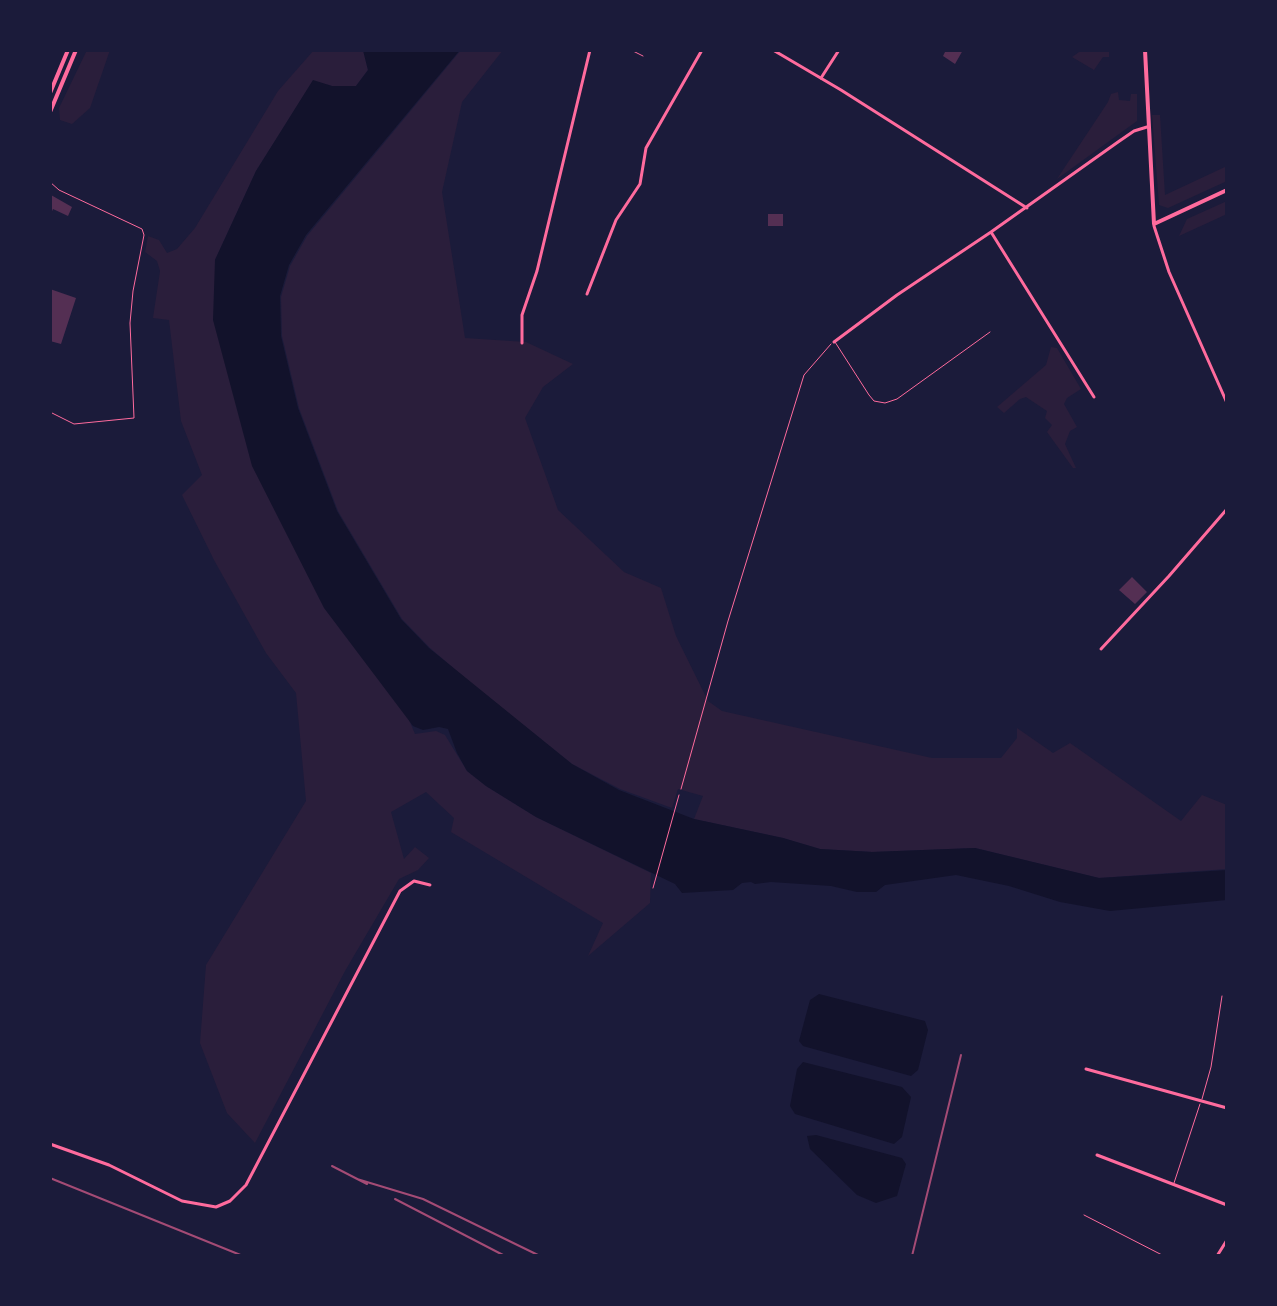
<!DOCTYPE html>
<html>
<head>
<meta charset="utf-8">
<style>
	body { margin:0 }
	#map { position:relative; width:1277px; height:1306px; overflow:hidden; background:#1b1b3a; font-family:Helvetica,sans-serif }
	canvas { display:block }
	.frame { position:absolute; inset:0; border:52px solid #1b1b3a; pointer-events:none }
</style>
</head>
<body>
<div id="map">
<canvas width="1277" height="1306"></canvas>
<div class="frame"></div>
</div>
<script>
const context = document.querySelector('canvas').getContext('2d');
context.lineJoin = 'round';
function fill(path, color) { context.fillStyle = color; context.fill(path, 'evenodd'); }
const shape = rows => new Path2D(rows.map(r => 'M' + r).join(''));
function trace(path, color, width, dash) { context.strokeStyle = color; context.lineWidth = width; context.lineCap = dash ? 'butt' : 'round'; context.setLineDash(dash || []); context.stroke(path); }
fill(shape([
	[87,50,110,50,90,108,72,124,60,120,59,108],
	[314,50,363,50,368,70,356,86,332,86,313,81,256,171,215,260,415,734,436,731,445,735,467,771,486,786,536,817,651,873,650,903,588,956,603,923,451,832,454,818,426,792,391,812,404,859,415,847,429,858,418,870,399,879,345,971,255,1143,227,1113,200,1043,206,965,306,801,296,693,266,653,214,560,182,495,202,475,181,421,169,320,153,318,160,271,157,261,145,252,148,236,159,240,167,253,177,249,195,228,278,91],
	[461,50,503,50,462,102,442,192,465,338,526,342,573,364,543,387,525,418,558,510,624,572,661,588,676,636,708,701,722,711,932,758,1001,758,1017,738,1017,728,1053,753,1070,743,1181,821,1202,795,1227,805,1227,869,1099,878,975,848,873,852,820,849,783,838,694,819,703,796,678,789,672,808,620,789,572,764,472,684,430,648,402,619,338,511,299,408,282,336,281,297,290,266,307,236],
	[1082,50,1109,50,1109,57,1103,57,1094,70,1072,57],
	[1118,92,1119,100,1130,101,1131,94,1137,94,1137,121,1057,179,1108,102,1111,94],
	[1152,115,1160,115,1165,195,1227,166,1227,181,1168,208,1159,205],
	[1227,201,1227,214,1179,236,1187,219],
	[1051,347,1057,348,1081,389,1067,398,1064,404,1077,427,1070,431,1065,444,1076,468,1073,468,1047,432,1052,425,1045,418,1047,411,1026,397,1020,399,1004,413,997,407,1046,365]
]), '#2a1e3b');
fill(shape([
	[363,50,460,50,306,235,289,265,280,296,281,336,298,408,337,511,401,619,429,648,572,764,619,790,694,819,783,838,820,849,872,852,975,848,1099,878,1227,870,1227,900,1110,911,1060,902,1009,886,956,875,885,885,876,892,857,892,831,886,771,882,755,884,751,882,742,883,733,890,682,893,675,884,536,817,486,786,467,771,457,753,448,729,439,727,423,730,413,726,324,608,252,466,213,320,215,260,256,171,313,80,332,86,356,86,368,70],
	[819,994,925,1021,928,1030,918,1070,911,1076,803,1046,799,1041,810,1000],
	[803,1062,902,1087,911,1097,902,1137,894,1144,795,1114,790,1106,797,1069],
	[816,1135,902,1158,906,1164,897,1196,876,1203,857,1195,810,1149,807,1136]
]), '#12122b');
fill(shape([
	[946,50,963,50,955,64,943,56],
	[51,195,72,207,68,216,53,209,50,216],
	[768,214,783,214,783,226,768,226],
	[50,289,76,298,61,344,50,341],
	[1132,577,1147,592,1135,604,1119,590]
]), '#542f53');
trace(shape([
	[653,888,679,795]
]), '#ff6b9d', 1);
trace(shape([
	[631,50,643,56],
	[50,182,59,190,142,229,144,235,133,291,130,323,134,418,74,424,50,412],
	[835,342,869,395,874,401,885,403,897,399,990,332],
	[681,789,728,621,804,375,831,344],
	[1202,1099,1211,1067,1222,996],
	[1174,1183,1200,1104],
	[1084,1215,1164,1256]
]), '#ff6b9d', 1);
trace(shape([
	[773,50,841,90,1027,208],
	[991,232,1094,397],
	[587,294,616,220,640,184,646,148,702,50],
	[834,342,897,295,991,232,1118,142,1134,131,1147,127],
	[522,343,522,315,537,271,590,50],
	[1101,649,1169,576,1227,509],
	[1086,1069,1227,1108],
	[50,1144,109,1165,182,1201,216,1207,230,1201,246,1185,400,891,414,881,430,885],
	[1217,1256,1227,1240]
]), '#ff6b9d', 3);
trace(shape([
	[821,78,839,50],
	[1154,226,1169,272,1227,403],
	[1097,1155,1227,1205]
]), '#ff6b9d', 3);
trace(shape([
	[1145,50,1154,224,1227,190]
]), '#ff6b9d', 4);
trace(shape([
	[50,93,68,50],
	[50,112,76,50]
]), '#ff6b9d', 4);
trace(shape([
	[332,1166,367,1184],
	[50,1178,243,1256],
	[357,1179,423,1199,540,1256],
	[395,1199,505,1256],
	[912,1256,961,1055]
]), '#a44b75', 2);
</script>
</body>
</html>
